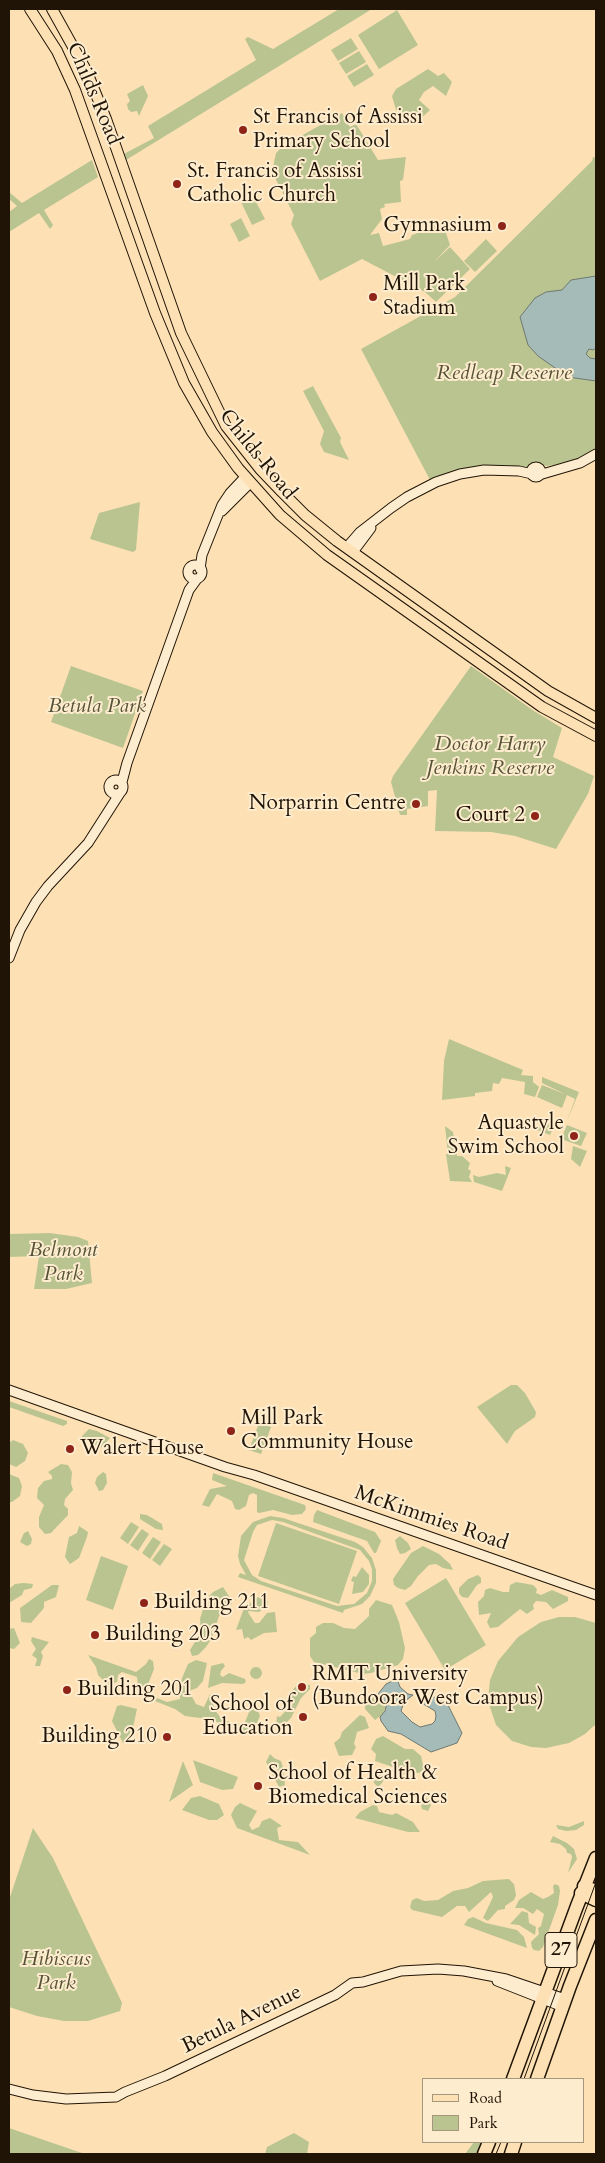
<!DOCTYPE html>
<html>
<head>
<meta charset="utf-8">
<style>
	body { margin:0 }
	#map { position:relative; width:605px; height:2163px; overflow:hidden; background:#fde1b4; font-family:Cardo,serif }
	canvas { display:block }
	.frame { position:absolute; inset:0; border:10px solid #201406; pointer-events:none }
	.legend { position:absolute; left:422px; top:2078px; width:162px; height:65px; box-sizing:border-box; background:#feecce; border:1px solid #a5967e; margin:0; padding:6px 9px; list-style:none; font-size:15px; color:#201406 }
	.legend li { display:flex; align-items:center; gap:10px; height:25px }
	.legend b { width:25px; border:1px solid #a5967e }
</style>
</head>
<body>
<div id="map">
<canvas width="605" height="2163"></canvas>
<div class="frame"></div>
<ul class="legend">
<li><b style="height:6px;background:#fde1b4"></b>Road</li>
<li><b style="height:14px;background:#bac491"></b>Park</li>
</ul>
</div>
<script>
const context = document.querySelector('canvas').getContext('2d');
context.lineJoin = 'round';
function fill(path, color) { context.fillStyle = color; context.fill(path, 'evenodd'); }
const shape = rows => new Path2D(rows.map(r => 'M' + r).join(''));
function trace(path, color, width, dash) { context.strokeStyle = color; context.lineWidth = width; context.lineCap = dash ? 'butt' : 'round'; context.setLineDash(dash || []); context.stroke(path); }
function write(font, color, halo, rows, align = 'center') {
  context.font = font + ' Cardo,serif'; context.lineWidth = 4; context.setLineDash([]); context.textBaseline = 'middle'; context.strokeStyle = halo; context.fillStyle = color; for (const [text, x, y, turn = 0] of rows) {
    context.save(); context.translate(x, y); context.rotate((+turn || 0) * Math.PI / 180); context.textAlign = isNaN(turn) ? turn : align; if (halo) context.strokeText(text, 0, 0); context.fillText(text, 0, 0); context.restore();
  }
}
fill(shape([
	[339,9,372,9,126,160,123,159,122,155,154,138,148,126,256,60,245,39,248,37,273,49],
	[397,10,418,45,379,69,358,35],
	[351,38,358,49,338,61,331,50],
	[359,51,366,62,346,74,339,63],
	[367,64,374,75,354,87,347,76],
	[428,69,438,76,444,73,452,82,446,96,433,86,424,92,419,100,430,110,418,121,412,112,404,114,396,110,392,96,396,89],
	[143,85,148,96,139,116,137,111,131,112,128,109,127,104,130,101,127,94],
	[342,113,350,127,356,124,378,160,406,157,403,180,400,181,401,202,384,204,385,207,380,209,382,219,370,235,379,233,383,246,410,239,412,235,429,229,429,227,439,224,444,227,450,245,434,262,450,247,470,269,436,302,425,292,362,259,320,281,291,224,294,215,272,172,276,153,283,146],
	[593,157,596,158,596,449,578,459,559,464,547,466,537,464,526,468,506,465,478,466,462,469,430,480,361,349,455,297,592,161],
	[92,160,98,177,44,210,53,225,50,229,39,213,9,232,9,212,17,206,9,199,9,192,22,203],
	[253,196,265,219,252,225,241,202],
	[241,218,250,236,239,242,230,224],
	[486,239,497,251,475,272,464,261],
	[313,386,341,438,340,442,349,460,324,452,320,444,324,431,303,391],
	[140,502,136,550,133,552,90,539,99,513],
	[71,666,143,691,123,748,51,722],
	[471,666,534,711,562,728,553,757,594,776,588,794,556,849,515,836,491,832,435,831,437,790,428,791,428,806,407,809,407,815,400,815,391,782,393,776],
	[449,1039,523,1070,521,1075,533,1076,533,1082,539,1087,535,1097,524,1094,525,1082,502,1078,499,1084,493,1083,492,1091,475,1093,475,1096,442,1100,444,1061],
	[542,1077,579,1092,567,1121,575,1099,542,1083],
	[542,1085,567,1095,562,1108,537,1097],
	[541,1121,554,1126,550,1135,537,1130],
	[567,1125,587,1133,581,1146,561,1139],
	[445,1126,453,1132,457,1156,462,1156,470,1163,468,1169,471,1171,469,1177,472,1182,450,1181,446,1154,448,1154],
	[573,1146,587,1151,580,1167,571,1159],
	[505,1166,511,1168,502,1191,474,1182,473,1175,479,1177,497,1173,506,1175],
	[50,1233,78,1237,88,1241,92,1283,66,1289,34,1289,39,1256,9,1257,9,1234],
	[511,1385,517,1385,525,1393,536,1412,535,1417,515,1431,507,1444,477,1407],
	[9,1401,67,1421,67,1424,63,1426,9,1407],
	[259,1423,271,1427,261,1454,249,1450],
	[89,1429,97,1431,110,1438,97,1452,91,1449,91,1440,87,1438,83,1441,82,1436],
	[13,1440,23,1444,28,1453,25,1461,16,1467,9,1464,9,1443],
	[61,1464,68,1465,72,1472,71,1483,73,1490,65,1499,64,1505,68,1509,68,1515,51,1533,45,1534,39,1527,39,1517,44,1505,37,1498,38,1488,44,1481,52,1479,52,1476,48,1472],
	[103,1472,106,1474,107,1483,103,1490,99,1491,95,1483,97,1477],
	[213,1473,305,1505,306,1509,302,1514,292,1515,273,1510,259,1513,257,1512,257,1495,253,1493,249,1495,246,1506,239,1510,235,1509,232,1501,217,1494,209,1507,202,1505,210,1489,227,1486,212,1480],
	[9,1474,19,1478,22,1486,20,1496,12,1502,9,1502],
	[317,1510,375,1532,381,1541,376,1553,374,1553,367,1541,313,1522,314,1515],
	[140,1514,147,1515,162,1524,163,1530,156,1529,140,1519],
	[270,1516,283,1518,355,1542,363,1547,372,1558,376,1570,376,1583,370,1596,362,1604,344,1610,343,1613,238,1577,240,1573,246,1575,240,1564,238,1556,241,1536,253,1522],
	[272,1520,283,1522,360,1550,369,1561,372,1569,372,1581,367,1593,354,1604,337,1606,261,1581,252,1575,244,1560,253,1532,257,1525],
	[131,1522,139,1527,128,1544,120,1538],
	[276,1523,357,1551,339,1604,258,1576],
	[79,1526,88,1532,87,1537,79,1558,70,1564,65,1557,69,1537,77,1533],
	[142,1529,149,1534,138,1551,130,1545],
	[28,1531,32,1539,31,1544,27,1546,20,1542,24,1533],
	[400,1536,408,1543,411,1549,405,1553,400,1554,397,1548,395,1540],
	[153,1537,161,1542,150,1559,142,1553],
	[164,1544,172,1549,160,1566,152,1560],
	[423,1546,439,1554,450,1564,453,1570,443,1568,436,1564,429,1565,418,1576,411,1586,405,1590,398,1588,394,1585,393,1579,411,1553],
	[101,1556,128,1566,113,1610,86,1600],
	[362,1567,369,1575,369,1584,363,1592,352,1594,354,1582,351,1581,353,1576,356,1577],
	[478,1575,481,1578,481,1583,477,1585,468,1598,462,1597,459,1593,459,1588,468,1579],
	[446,1578,486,1645,445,1670,405,1603],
	[516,1582,533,1585,537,1589,536,1593,541,1595,552,1590,568,1597,568,1601,553,1609,546,1602,536,1601,533,1605,534,1609,527,1614,520,1609,498,1627,490,1628,487,1622,491,1613,479,1615,478,1602,484,1596,485,1590,490,1588,503,1592,509,1592,510,1585],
	[23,1583,33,1584,32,1588,24,1590,22,1595,9,1603,10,1588,15,1584],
	[52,1585,59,1585,56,1597,44,1602,44,1608,31,1623,21,1622,20,1608],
	[223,1587,231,1599,232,1604,219,1616,212,1638,206,1647,198,1655,192,1656,190,1650,201,1632,200,1619,206,1599,213,1592],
	[265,1596,268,1602,267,1606,259,1612,248,1611,249,1614,255,1623,259,1623,267,1613,275,1612,277,1632,264,1633,251,1640,248,1637,244,1639,242,1629,236,1630,244,1608,258,1597],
	[376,1600,392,1605,399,1622,405,1648,403,1659,398,1665,371,1673,363,1674,314,1662,310,1656,310,1638,316,1633,316,1627,323,1623,333,1623,344,1628,355,1629,369,1616,369,1609],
	[559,1617,575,1617,596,1623,596,1724,585,1734,569,1743,546,1748,531,1747,512,1741,496,1725,488,1701,490,1680,498,1661,518,1637,541,1622],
	[14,1628,20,1643,14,1649,9,1648,9,1629],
	[32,1637,49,1642,41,1652,43,1656,40,1666,35,1666,37,1659,32,1655,36,1649,31,1641],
	[88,1655,136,1672,146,1664,149,1659,153,1661,154,1669,147,1687,142,1689,138,1686,137,1677,122,1672,118,1675,117,1682,108,1685,98,1675,96,1667],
	[196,1660,207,1663,203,1681,197,1688,189,1691,196,1704,204,1707,210,1694,215,1710,220,1717,231,1723,241,1724,245,1722,254,1700,260,1716,252,1734,208,1719,185,1716,175,1709,155,1701,157,1698,167,1702,180,1699,180,1687,182,1678,188,1664],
	[223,1663,225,1666,221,1671,220,1675,223,1677,229,1673,245,1679,246,1682,243,1684,222,1683,208,1688,211,1666],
	'250 1673a6 6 0 1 1 12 0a6 6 0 1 1-12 0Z',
	[300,1684,310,1685,310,1689,301,1698,291,1718,287,1722,276,1725,277,1716,280,1717,293,1703,291,1692,297,1685],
	[374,1697,387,1703,383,1714,375,1720,365,1709,365,1703],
	[121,1705,137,1709,132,1732,128,1741,123,1743,112,1721,117,1706],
	[360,1715,365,1717,369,1728,357,1732,354,1744,356,1747,352,1755,339,1756,334,1743,340,1738,342,1732],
	[383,1736,405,1749,413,1749,421,1756,424,1769,419,1773,408,1772,403,1775,396,1768,375,1761,376,1754,371,1749,376,1739],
	[270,1754,274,1758,281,1761,283,1768,285,1785,279,1787,266,1762],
	[193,1760,238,1777,233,1789,222,1790,200,1782],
	[183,1761,193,1785,169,1802,171,1796],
	[384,1771,385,1777,382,1783,378,1787,374,1783,372,1772],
	[200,1796,219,1804,224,1815,217,1820,209,1820,182,1810,191,1798],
	[427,1798,431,1805,428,1811,422,1809,420,1800],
	[240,1803,257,1811,249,1825,252,1830,259,1827,262,1821,270,1818,282,1826,277,1828,279,1840,298,1842,310,1855,237,1828,231,1815,235,1807],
	[373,1805,377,1806,379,1812,392,1815,396,1813,413,1822,420,1832,408,1832,355,1818,360,1812],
	[584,1821,584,1825,576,1830,566,1831,558,1829,556,1825,569,1827],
	[33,1828,53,1858,122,2003,120,2011,88,2021,64,2021,37,2016,9,2007,9,1900],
	[553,1836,567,1843,574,1849,577,1859,568,1873,572,1857,571,1854,567,1853,566,1849,560,1844,550,1842],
	[509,1879,514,1884,516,1895,514,1900,505,1906,505,1909,498,1910,488,1921,483,1918,493,1897,491,1892,469,1912,465,1906,457,1906,442,1917,412,1910,410,1907,412,1900,417,1898,424,1901,438,1900,453,1891,468,1888,483,1881],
	[555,1884,559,1886,560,1891,558,1905,543,1947,539,1951,534,1950,532,1948,531,1942,539,1934,538,1928,541,1926,544,1914,537,1909,533,1914,523,1908,515,1908,519,1900,531,1892,543,1899,548,1897,554,1893,553,1886],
	[522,1911,528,1913,529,1923,536,1927,535,1935,519,1925,510,1924],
	[473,1917,486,1923,517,1930,524,1937,527,1948,464,1925,468,1919],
	[9,2128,79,2152,86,2154,9,2154],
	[294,2133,309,2142,307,2154,265,2154,267,2147],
	[474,2142,483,2142,477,2154,465,2154]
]), '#bac491');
const water = shape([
	[596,276,596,348,593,350,589,349,586,354,590,358,596,359,596,381,568,377,538,356,528,345,520,317,535,298,546,292,562,290,571,280,596,276],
	[397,1679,400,1687,408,1694,413,1695,404,1702,401,1711,412,1722,420,1727,432,1724,435,1721,436,1716,435,1711,420,1702,420,1698,439,1697,446,1701,462,1733,457,1743,431,1752,401,1734,388,1731,381,1721,380,1717,385,1711,387,1703,378,1697,378,1694,386,1684,397,1679]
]);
fill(water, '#a4bbb8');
trace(water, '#6f7871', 1);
const secondary = shape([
	'531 472a5 5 0 1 1 10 0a5 5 0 1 1-10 0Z',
	[539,475,580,463,596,454],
	[222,511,250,483],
	[347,547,360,532,391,508,407,497,436,482,460,474,484,470,519,471,532,474],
	[353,552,371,528],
	'188 572a7 7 0 1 1 14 0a7 7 0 1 1-14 0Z',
	[200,569,202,555,222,505,230,493,245,477],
	'109 787a7 7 0 1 1 14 0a7 7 0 1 1-14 0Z',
	[122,782,127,763,189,590,197,579],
	[9,958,20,930,36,902,48,886,88,843,120,793],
	[9,1390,225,1467,254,1475,596,1595],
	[497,1981,563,2007],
	[9,2089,33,2095,66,2099,116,2097,125,2092,165,2076,335,1995,352,1983,363,1982,401,1971,438,1969,464,1971,506,1979,565,1999]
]);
const primary = shape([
	[30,9,57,51,75,90,155,313,184,383,212,432,238,468,280,515,327,555,542,707,596,736],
	[52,9,87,72,106,119,181,333,226,426,260,469,282,492,305,515,337,541,548,691,596,718]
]);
const highway = shape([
	[584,1886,596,1891],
	[581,1893,596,1900],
	[513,2079,577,1906,596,1858],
	[537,2079,570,1986,596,1920],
	[484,2154,489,2142],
	[511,2154,515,2142]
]);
trace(secondary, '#201406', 11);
trace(primary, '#201406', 12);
trace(highway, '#201406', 15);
trace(secondary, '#feecce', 9);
trace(primary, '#fde1b4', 10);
trace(highway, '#fde1b4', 12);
trace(shape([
	[524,2079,596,1882],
	[496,2154,501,2142]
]), '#201406', 1);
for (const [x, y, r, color] of [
	[243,130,5,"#8f2418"],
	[177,184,5,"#8f2418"],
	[502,226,5,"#8f2418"],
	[373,297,5,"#8f2418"],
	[416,804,5,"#8f2418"],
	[535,816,5,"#8f2418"],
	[574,1136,5,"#8f2418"],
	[231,1431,5,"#8f2418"],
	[70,1449,5,"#8f2418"],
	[144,1603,5,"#8f2418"],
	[95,1635,5,"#8f2418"],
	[302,1687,5,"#8f2418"],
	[67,1690,5,"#8f2418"],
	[303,1717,5,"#8f2418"],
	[167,1737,5,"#8f2418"],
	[258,1786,5,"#8f2418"]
]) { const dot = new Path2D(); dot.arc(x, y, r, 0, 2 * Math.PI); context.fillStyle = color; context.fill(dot); trace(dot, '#feecce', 2); }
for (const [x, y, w] of [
	[561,1950,32]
]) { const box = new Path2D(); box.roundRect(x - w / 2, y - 17.5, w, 35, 4); context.fillStyle = '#feecce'; context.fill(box); trace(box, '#201406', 1); }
write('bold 20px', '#201406', null, [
	["27",561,1950]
]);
write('21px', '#201406', '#feecce', [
	["Childs Road",93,94,67],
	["Childs Road",257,455,51],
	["McKimmies Road",431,1519,19],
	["Betula Avenue",242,2020,-26]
]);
write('21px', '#201406', '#feecce', [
	["St Francis of Assissi",253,118],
	["Primary School",253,142],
	["St. Francis of Assissi",187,172],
	["Catholic Church",187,196],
	["Gymnasium",492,226,"right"],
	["Mill Park",383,285],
	["Stadium",383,309],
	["Norparrin Centre",406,804,"right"],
	["Court 2",525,816,"right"],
	["Aquastyle",564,1124,"right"],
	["Swim School",564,1148,"right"],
	["Mill Park",241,1419],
	["Community House",241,1443],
	["Walert House",80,1449],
	["Building 211",154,1603],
	["Building 203",105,1635],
	["RMIT University",312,1675],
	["(Bundoora West Campus)",312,1699],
	["Building 201",77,1690],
	["School of",293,1705,"right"],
	["Education",293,1729,"right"],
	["Building 210",157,1737,"right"],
	["School of Health &",268,1774],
	["Biomedical Sciences",268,1798]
], 'left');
write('italic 21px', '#565237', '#feecce', [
	["Redleap Reserve",504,374],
	["Betula Park",97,707],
	["Doctor Harry",490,745],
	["Jenkins Reserve",490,769],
	["Belmont",63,1251],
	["Park",63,1275],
	["Hibiscus",56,1960],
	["Park",56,1984]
]);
</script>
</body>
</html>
